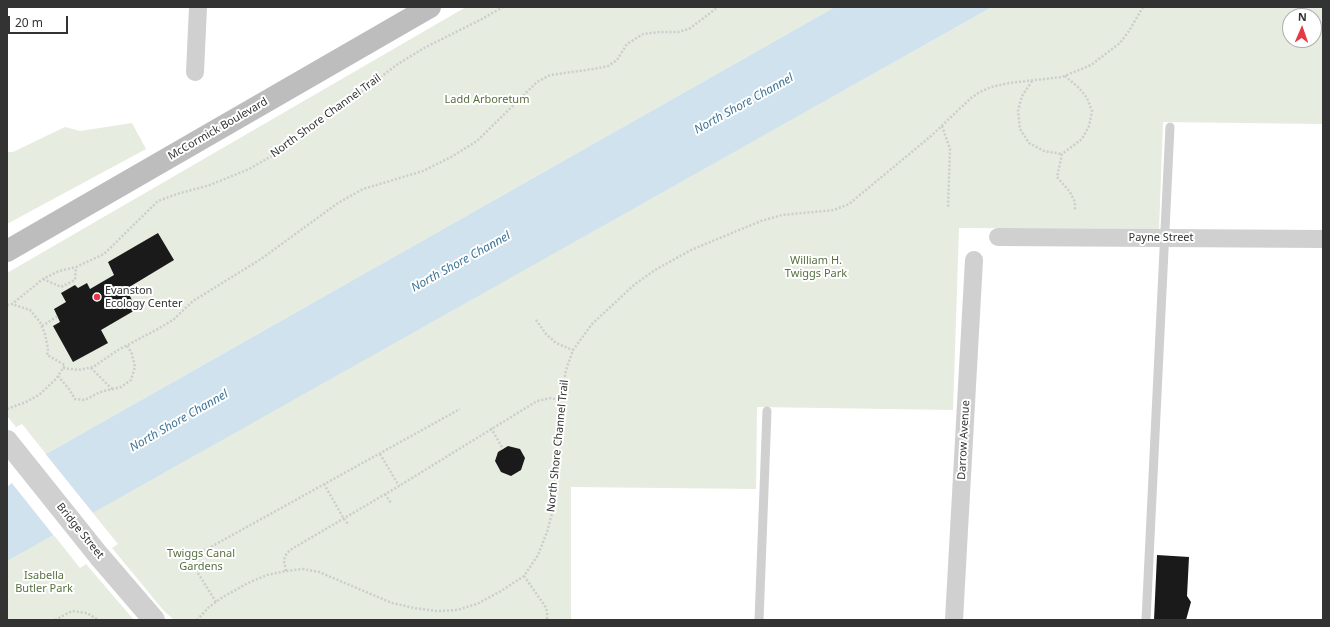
<!DOCTYPE html>
<html>
<head>
<meta charset="utf-8">
<style>
	body { margin:0 }
	#map { position:relative; width:1330px; height:627px; overflow:hidden; background:#fff; font-family:"Noto Sans",sans-serif }
	canvas { display:block }
	.frame { position:absolute; inset:0; border:8px solid #333; pointer-events:none }
	.north { position:absolute; left:1282px; top:8px; width:40px; height:40px; box-sizing:border-box; background:#fff; border:1px solid #adadad; border-radius:50%; rotate:2deg; font-size:11px; font-weight:700; line-height:16px; text-align:center; color:#333 }
	.north::after { content:''; display:block; margin:auto; width:14px; height:18px; background:#e63946; clip-path:polygon(50% 0,100% 100%,50% 72%,0 100%) }
	.scale { position:absolute; left:8px; top:16px; width:60px; height:18px; box-sizing:border-box; border:2px solid #333; border-top:0; padding-left:5px; font-size:12px; line-height:14px; white-space:nowrap; color:#333; -webkit-text-stroke:3px #fff; paint-order:stroke }
</style>
</head>
<body>
<div id="map">
<canvas width="1330" height="627"></canvas>
<div class="frame"></div>
<div class="north">N</div>
<div class="scale">20 m</div>
</div>
<script>
const context = document.querySelector('canvas').getContext('2d');
context.lineJoin = 'round';
function fill(path, color) { context.fillStyle = color; context.fill(path, 'evenodd'); }
const shape = rows => new Path2D(rows.map(r => 'M' + r).join(''));
function trace(path, color, width, dash) { context.strokeStyle = color; context.lineWidth = width; context.lineCap = dash ? 'butt' : 'round'; context.setLineDash(dash || []); context.stroke(path); }
function write(font, color, halo, rows, align = 'center') {
  context.font = font + ' "Noto Sans",sans-serif'; context.lineWidth = 4; context.setLineDash([]); context.textBaseline = 'middle'; context.strokeStyle = halo; context.fillStyle = color; for (const [text, x, y, turn = 0] of rows) {
    context.save(); context.translate(x, y); context.rotate((+turn || 0) * Math.PI / 180); context.textAlign = isNaN(turn) ? turn : align; if (halo) context.strokeText(text, 0, 0); context.fillText(text, 0, 0); context.restore();
  }
}
fill(shape([
	[466,7,835,7,46,454,22,424,16,427,7,416,7,273],
	[992,7,1323,7,1323,124,1163,122,1159,229,959,228,953,410,757,407,756,489,571,487,571,620,174,620,164,611,112,548,118,544,92,512],
	[1290,16,1314,16,1314,40,1290,40],
	[132,123,146,149,7,224,7,152,13,152,65,127,80,131],
	[53,534,80,568,86,564,134,620,7,620,7,561]
]), '#e6ecdf');
fill(shape([
	[835,7,992,7,7,561,7,487,46,454]
]), '#cfe2ee');
fill(shape([
	[44,452,93,513,54,536,11,482]
]), '#fff');
fill(shape([
	[158,233,174,260,126,289,137,309,101,330,108,343,73,362,53,326,60,322,54,309,66,302,61,293,75,285,78,288,87,283,90,289,114,275,108,262],
	[508,446,520,449,525,458,521,470,511,476,501,472,495,461,498,452],
	[1157,555,1189,557,1187,596,1191,602,1186,620,1154,620]
]), '#1a1a1a');
trace(shape([
	[1065,76,1079,88,1087,98,1092,111,1089,126,1082,139,1062,154,1057,177,1070,192,1075,202,1075,210],
	[1032,81,1022,96,1018,111,1020,129,1029,143,1044,151,1062,154],
	[942,126,950,149,948,208],
	[43,279,61,287,75,280,76,267],
	[7,305,12,304,43,279,59,271,76,267,104,254,158,201,177,194,210,185,249,169,284,149,398,64,424,48,482,19,503,7],
	[536,320,546,334,556,343,573,350],
	[42,326,58,316],
	[63,368,78,370,93,367,118,350,156,330,173,320,193,301,261,259,338,203,363,189,423,171,451,157,477,141,537,82,550,75,594,69,608,66,617,60,627,44,643,34,659,32,678,32,689,29,718,7],
	[91,368,112,389],
	[58,376,69,389,75,399,85,400,100,392,121,387,131,380,135,367,132,354,127,345],
	[7,409,26,402,39,395,56,379,65,365,47,355,48,349,45,334,40,322,30,310,12,304],
	[491,428,503,449],
	[380,454,399,486],
	[324,484,344,519,349,525],
	[385,494,391,503],
	[286,571,284,561,285,556,290,550,399,486,537,401,551,398,561,401],
	[524,576,545,606,547,611,547,620],
	[216,602,189,559,460,409],
	[55,620,72,611,87,613,98,620],
	[197,620,209,607,223,597,248,583,267,575,286,571,303,569,319,572,392,603,414,608,437,611,457,610,477,604,501,591,524,576,538,555,547,532,553,510,561,401,566,370,573,350,592,324,634,285,655,270,691,250,761,221,782,215,834,210,849,204,931,136,971,98,980,92,991,87,1009,83,1062,77,1091,65,1120,43,1129,31,1143,7]
]), '#cdcdcd', 2.5, [2, 2]);
trace(shape([
	[759,620,767,411],
	[1146,620,1170,127]
]), '#d0d0d0', 9);
trace(shape([
	[195,72,198,7],
	[998,237,1323,239],
	[954,620,974,260]
]), '#d0d0d0', 18);
trace(shape([
	[7,441,99,556,154,620]
]), '#d0d0d0', 22);
trace(shape([
	[7,251,430,7]
]), '#bdbdbd', 22);
for (const [x, y, r, color] of [
	[97,297,4,"#e63946"]
]) { const dot = new Path2D(); dot.arc(x, y, r, 0, 2 * Math.PI); context.fillStyle = color; context.fill(dot); trace(dot, '#fff', 1.5); }
write('11px', '#56703f', '#fff', [
	["Ladd Arboretum",487,100],
	["William H.",816,261],
	["Twiggs Park",816,274],
	["Twiggs Canal",201,554],
	["Gardens",201,567],
	["Isabella",44,576],
	["Butler Park",44,589]
]);
write('11px', '#333', '#fff', [
	["North Shore Channel Trail",326,116,-36],
	["McCormick Boulevard",218,129,-30],
	["Payne Street",1161,238],
	["Darrow Avenue",964,440,-87],
	["North Shore Channel Trail",558,446,-84],
	["Bridge Street",80,531,51]
]);
write('11px', '#333', '#fff', [
	["Evanston",105,291],
	["Ecology Center",105,304]
], 'left');
write('italic 12px', '#3f7597', '#fff', [
	["North Shore Channel",744,104,-29],
	["North Shore Channel",461,262,-29],
	["North Shore Channel",179,421,-30]
]);
</script>
</body>
</html>
